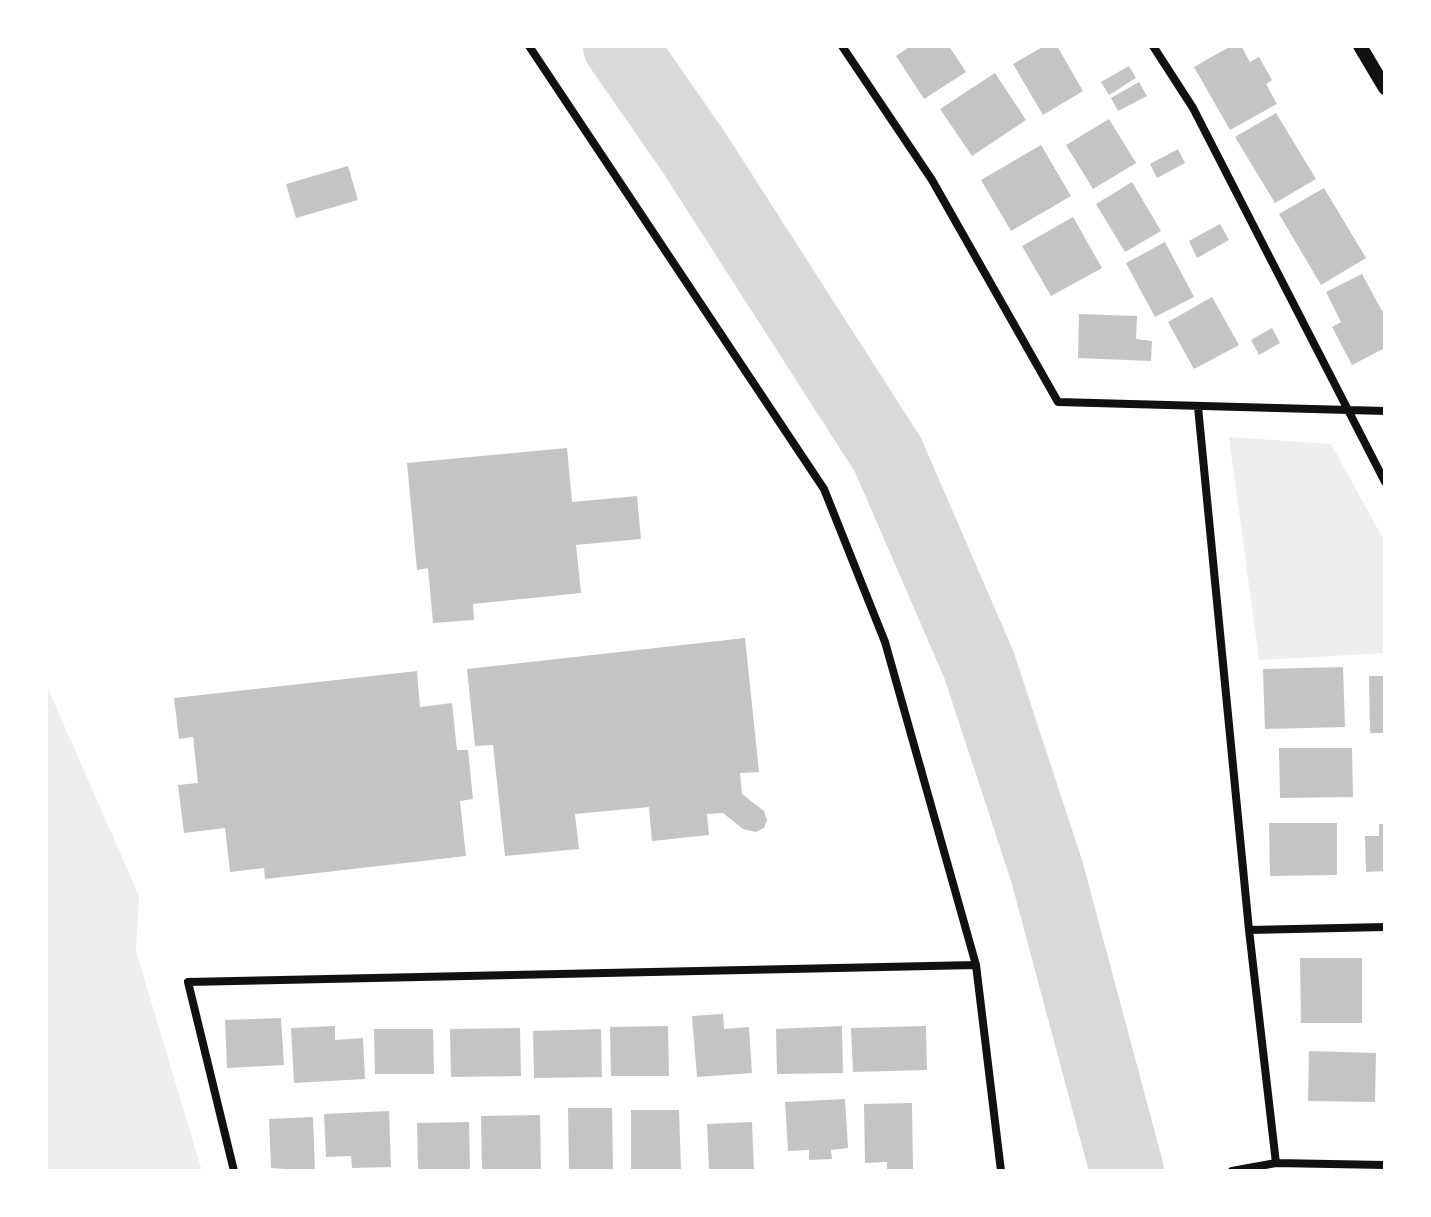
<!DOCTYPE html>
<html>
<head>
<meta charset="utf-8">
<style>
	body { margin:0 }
	#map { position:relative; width:1431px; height:1217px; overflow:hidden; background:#fff; font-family:"Varela Round",sans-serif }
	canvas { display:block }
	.frame { position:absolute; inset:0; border:48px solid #fff; pointer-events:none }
</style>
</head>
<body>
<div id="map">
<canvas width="1431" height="1217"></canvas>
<div class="frame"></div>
</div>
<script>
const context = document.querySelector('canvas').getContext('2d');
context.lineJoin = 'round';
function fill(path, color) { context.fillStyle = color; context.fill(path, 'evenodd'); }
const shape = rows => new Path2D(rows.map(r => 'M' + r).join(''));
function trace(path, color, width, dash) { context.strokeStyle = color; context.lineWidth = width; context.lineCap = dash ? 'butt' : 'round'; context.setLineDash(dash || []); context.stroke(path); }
fill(shape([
	[1229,437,1331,444,1385,542,1385,653,1259,660],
	[46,684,139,896,136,951,202,1171,46,1171]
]), '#eee');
trace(shape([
	[620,46,695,154,888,455,979,665,1047,872,1127,1171]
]), '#d9d9d9', 74);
fill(shape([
	[911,46,949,46,966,72,924,99,896,56],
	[1044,46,1057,46,1083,91,1043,115,1013,64],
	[1231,46,1241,46,1250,62,1259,57,1272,80,1266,84,1277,104,1230,130,1194,67],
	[1129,66,1136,78,1109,95,1101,82],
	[995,73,1026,120,972,156,940,109],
	[1139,82,1147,96,1118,111,1111,98],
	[1276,113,1316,179,1275,203,1235,137],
	[1109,119,1136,163,1093,189,1066,145],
	[1041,145,1071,196,1011,231,981,180],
	[1178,149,1185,163,1157,178,1150,164],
	[348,166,358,200,296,218,286,184],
	[1132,182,1161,231,1125,252,1096,204],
	[1324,188,1366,258,1321,285,1279,214],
	[1073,217,1102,268,1051,296,1022,246],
	[1220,224,1229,240,1197,258,1189,241],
	[1165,242,1194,297,1155,317,1126,263],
	[1362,274,1382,311,1385,310,1385,348,1352,365,1332,327,1341,322,1326,292],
	[1212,297,1239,345,1194,369,1168,322],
	[1079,314,1137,316,1136,339,1152,341,1151,361,1078,358],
	[1272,328,1280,343,1259,355,1251,340],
	[567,448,572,502,637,496,641,539,576,545,581,593,473,604,474,620,433,623,428,568,417,570,407,463],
	[745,638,759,772,740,773,742,794,764,811,767,820,764,828,756,832,743,829,723,813,707,814,709,835,652,841,649,807,575,814,579,849,505,856,493,745,475,746,467,669],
	[1343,667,1345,727,1265,729,1263,669],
	[417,671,420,707,452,703,457,750,468,750,473,799,460,801,466,856,265,879,264,868,230,872,225,828,184,833,178,785,198,783,193,737,179,739,174,698],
	[1369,676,1385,676,1385,733,1370,733],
	[1279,748,1352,748,1353,797,1280,798],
	[1269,823,1337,823,1337,875,1270,876],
	[1379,824,1385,824,1385,871,1366,872,1365,836,1379,836],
	[1300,958,1362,958,1362,1023,1301,1023],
	[723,1014,724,1029,749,1027,752,1073,697,1077,692,1016],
	[281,1018,284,1065,227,1068,225,1020],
	[335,1026,335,1040,363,1038,365,1079,294,1083,291,1028],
	[668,1026,669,1076,611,1076,610,1027],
	[842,1026,843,1073,777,1074,776,1029],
	[926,1026,927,1070,853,1072,851,1028],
	[520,1028,521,1076,451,1077,450,1029],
	[374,1029,433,1029,434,1074,375,1074],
	[601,1029,602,1077,534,1078,533,1031],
	[1309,1051,1376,1053,1375,1102,1308,1101],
	[845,1099,848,1148,831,1150,832,1159,809,1160,809,1150,788,1151,785,1102],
	[912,1103,913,1171,887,1171,887,1162,865,1163,864,1104],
	[568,1108,612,1108,613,1170,569,1171],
	[631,1110,679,1110,681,1169,631,1170],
	[389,1111,391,1167,352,1168,351,1156,326,1157,324,1114],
	[540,1115,541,1171,482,1171,481,1116],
	[313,1117,315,1171,271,1168,269,1119],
	[469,1122,470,1171,418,1171,417,1123],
	[752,1122,754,1171,709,1171,707,1124]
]), '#c4c4c4');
trace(shape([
	[529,46,824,489,885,642,976,965,1001,1171],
	[842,46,932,180,1058,402,1385,411],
	[1153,46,1193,108,1385,482],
	[1198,407,1249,930,1276,1163],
	[1249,930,1385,927],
	[234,1171,188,982,976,965],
	[1232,1171,1276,1163,1385,1165]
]), '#111', 8);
trace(shape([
	[1360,46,1385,88]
]), '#111', 14);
</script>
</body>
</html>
